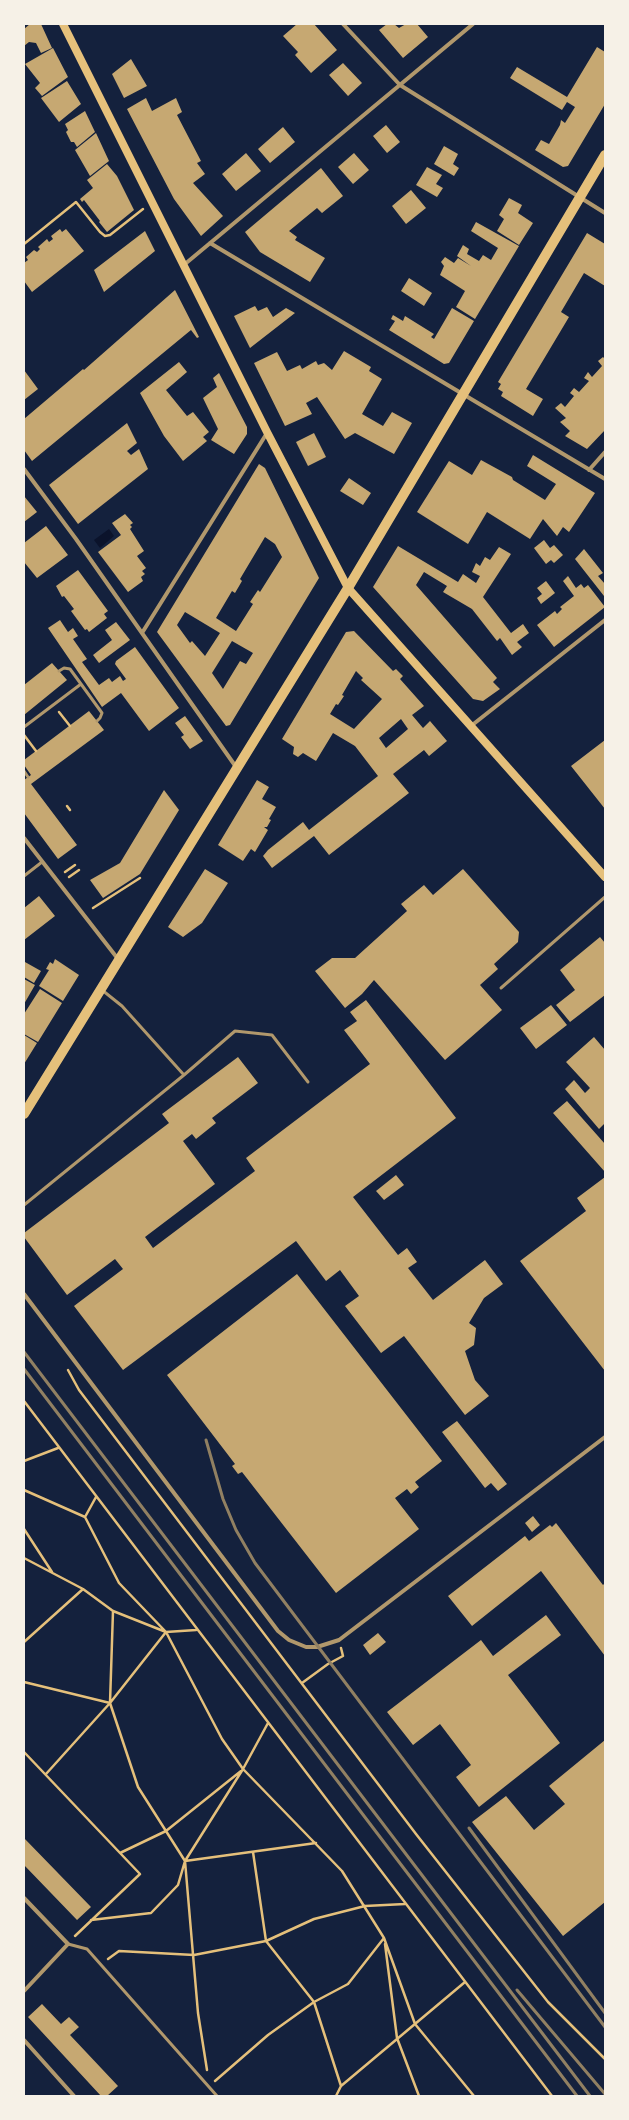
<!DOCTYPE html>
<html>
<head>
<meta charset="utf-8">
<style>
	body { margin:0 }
	#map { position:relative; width:629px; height:2120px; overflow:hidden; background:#14213d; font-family:Commissioner,sans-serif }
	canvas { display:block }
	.frame { position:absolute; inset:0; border:25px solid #f6f1e7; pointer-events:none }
</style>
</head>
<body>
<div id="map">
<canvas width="629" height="2120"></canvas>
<div class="frame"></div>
</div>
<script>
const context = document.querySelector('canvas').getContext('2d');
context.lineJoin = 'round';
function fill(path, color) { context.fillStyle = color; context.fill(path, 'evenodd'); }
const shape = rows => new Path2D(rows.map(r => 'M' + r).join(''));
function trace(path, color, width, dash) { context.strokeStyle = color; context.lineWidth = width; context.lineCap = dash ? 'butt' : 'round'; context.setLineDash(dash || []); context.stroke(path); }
fill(shape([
	[109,529,114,536,100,548,94,540]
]), '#0b132b');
fill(shape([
	[30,24,41,24,52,48,41,53,36,43,29,42,24,46,24,29],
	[297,24,314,24,337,50,311,73,295,55,298,52,283,36],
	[387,24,394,24,399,28,406,24,417,24,428,37,403,58,379,30],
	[597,47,605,52,605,104,568,166,563,167,535,150,541,140,549,144,560,125,561,120,565,123,575,107,567,102,562,110,510,78,517,67,567,97],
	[53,48,68,77,42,96,35,88,40,83,25,64],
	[131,59,147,86,124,98,112,74],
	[343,63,362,83,348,96,329,75],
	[67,81,81,104,59,122,41,98],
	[146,98,152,111,176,98,182,112,177,115,201,161,197,163,205,174,193,183,223,216,201,236,174,199,127,109],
	[85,111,95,132,77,147,74,142,71,142,66,132,68,130,65,124],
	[386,125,400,142,387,153,373,136],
	[283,127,295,142,270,163,258,149],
	[96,133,109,161,90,176,75,150],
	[444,146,458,154,453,164,459,168,454,176,434,164],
	[246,153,261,171,236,191,222,174],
	[354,153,369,170,353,184,338,167],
	[107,164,117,176,134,210,107,232,99,222,100,221,84,200,82,202,80,199,93,188,87,180],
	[427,167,442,175,436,184,443,188,437,197,416,185],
	[321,168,343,196,322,213,317,208,289,231,297,237,295,240,325,258,310,282,260,252,245,232],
	[411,190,426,208,406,224,392,206],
	[509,198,522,205,518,213,533,223,519,245,497,231,504,219,499,215],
	[476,222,519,246,475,319,456,307,465,291,440,275,444,266,441,262,445,257,454,263,458,258,471,266,457,256,463,245,469,249,467,254,479,261,483,255,491,260,498,248,471,231],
	[60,229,62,232,66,229,84,251,32,292,24,281,24,263,28,260,26,257,34,250,37,252,40,249,38,247,47,239,49,242,53,239,51,236],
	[145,231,155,251,104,292,94,270],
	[587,233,605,244,605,286,584,273,561,312,569,317,526,389,543,399,533,416,501,396,503,392,498,389,501,384,498,382],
	[409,278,432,293,424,306,401,291],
	[175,290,199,337,197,338,191,330,32,461,24,450,24,419,83,369,84,370],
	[255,306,258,311,267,307,273,317,286,308,295,313,250,348,234,316],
	[452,308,474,321,449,363,444,364,389,330,395,321,391,319,393,315,403,321,405,316,434,334,431,337,434,339],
	[344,351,371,367,369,371,382,379,362,414,383,426,392,412,412,423,394,454,355,433,345,439,317,397,306,403,312,414,285,426,254,363,277,352,287,371,300,365,302,369,316,361,318,365,324,363,332,370],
	[603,357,605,359,605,430,587,449,565,436,570,431,560,422,566,418,555,408,561,403,565,407,574,396,570,393,574,388,579,392,589,381,584,378,588,372,592,377,602,366,598,361],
	[179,362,187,372,166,390,187,416,193,412,209,432,203,437,207,441,183,461,164,436,140,393],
	[24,370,38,389,24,400],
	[219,373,247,427,247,434,234,454,211,440,218,429,203,398,217,387,213,378],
	[127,423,137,443,127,451,131,455,139,449,148,469,78,524,49,485],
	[314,433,326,457,308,466,296,442],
	[533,455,595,493,569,532,563,527,557,536,543,519,530,539,487,512,468,544,417,512,449,461,472,475,481,460,512,477,513,480,545,500,556,484,527,466],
	[259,464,265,468,319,578,230,725,226,726,157,632],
	[265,537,275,544,282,557,260,592,258,590,250,602,253,604,236,631,216,618,232,591,235,593,242,581,240,579],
	[185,612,220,633,205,656,192,641,190,643,177,625],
	[232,641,253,653,246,664,240,661,223,689,212,673],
	[349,478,371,493,363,505,340,491],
	[24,496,37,512,24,522],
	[125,514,133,523,130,525,132,527,130,529,144,551,137,556,146,568,142,571,145,574,141,577,143,581,128,592,98,552,121,535,112,523],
	[46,526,68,555,37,578,24,562,24,543],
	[544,540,550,548,554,545,563,555,554,563,551,560,546,564,534,548],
	[398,546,458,582,463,574,476,583,480,576,472,572,476,563,480,566,485,557,490,560,499,547,511,554,483,597,511,633,523,624,529,633,517,642,522,647,512,655,500,638,497,641,472,609,443,592,447,586,424,572,416,585,497,678,493,682,500,689,483,701,473,699,373,587],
	[584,549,603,573,598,576,605,584,604,596,575,559],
	[78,570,108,611,104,614,107,618,89,632,87,629,85,630,71,611,74,609,64,596,62,597,56,586],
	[568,576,576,588,581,584,584,588,588,585,605,607,554,647,537,625,555,611,557,614,562,609,560,607,574,596,563,581],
	[546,581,555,593,541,604,537,598,542,594,537,588],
	[60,620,68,632,73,628,78,636,73,639,87,659,82,662,99,685,109,678,112,682,120,676,123,681,126,679,115,664,116,661,135,647,179,708,149,731,121,693,102,707,48,628],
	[116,622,130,640,99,663,93,655,112,640,105,630],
	[354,631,393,671,396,669,403,676,400,679,424,706,412,715,423,728,430,721,447,741,429,756,424,750,393,774,409,793,329,855,314,836,272,868,263,856,268,850,303,822,309,830,378,776,355,746,333,733,316,761,303,753,298,757,293,754,294,747,282,739,346,632],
	[356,671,363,678,361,680,382,699,354,729,330,714,336,704,338,705,344,696,342,695],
	[401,719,408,729,386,748,379,738],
	[52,663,67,680,24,715,24,685],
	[89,711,104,730,31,784,77,845,58,859,24,813,24,780,31,775,24,765,24,760],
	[185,716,203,741,190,749,181,737,184,735,175,723],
	[605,740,605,809,571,766],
	[257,780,269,787,262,799,276,807,269,819,271,820,267,827,264,827,268,830,255,852,251,849,243,861,218,845],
	[164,790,179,810,140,874,103,898,90,880,120,863],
	[205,869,228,883,202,923,183,937,168,927],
	[463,869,519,932,518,942,494,964,498,969,480,985,502,1010,445,1060,374,980,362,994,345,1008,315,971,332,958,355,958,407,911,401,904,424,885,433,895],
	[39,896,55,916,24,940,24,908],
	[600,937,605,943,605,995,570,1022,556,1005,575,990,560,970],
	[55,959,79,975,63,1001,39,986,49,970,46,969,50,962,53,964],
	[25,962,41,971,34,983,24,977],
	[24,979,35,985,24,1004],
	[40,989,62,1003,38,1042,24,1034,24,1014],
	[366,1000,456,1118,353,1197,398,1255,407,1248,417,1262,408,1268,433,1300,485,1260,503,1284,484,1298,469,1323,476,1328,474,1345,465,1351,475,1380,489,1396,465,1415,404,1336,381,1353,345,1306,359,1296,340,1270,326,1281,296,1241,123,1370,74,1306,123,1269,115,1259,67,1295,24,1237,24,1233,169,1123,162,1114,238,1057,258,1083,212,1118,216,1123,196,1139,192,1134,183,1141,215,1184,145,1237,153,1248,255,1171,246,1158,370,1064,344,1030,357,1021,350,1012],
	[551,1005,567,1025,536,1049,520,1028],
	[24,1035,37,1043,24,1064],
	[594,1037,605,1050,605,1123,599,1129,565,1089,574,1080,585,1093,590,1088,566,1062],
	[567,1101,605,1144,605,1172,553,1113],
	[396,1175,404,1185,384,1200,376,1191],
	[605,1177,605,1371,520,1261,586,1211,577,1198],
	[297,1274,442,1461,415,1482,419,1487,411,1494,407,1489,395,1498,419,1529,336,1593,242,1472,238,1474,232,1466,235,1464,167,1375],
	[457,1421,507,1484,498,1491,491,1483,485,1488,442,1432],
	[533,1516,540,1525,532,1532,525,1523],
	[556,1523,603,1585,605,1583,605,1656,541,1571,472,1626,448,1596,525,1536,529,1541,550,1525,552,1527],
	[546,1615,561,1635,508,1675,560,1743,479,1807,456,1777,471,1765,440,1724,413,1745,387,1712,481,1640,493,1656],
	[378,1633,386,1642,370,1655,363,1645],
	[605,1740,605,1902,563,1936,472,1822,506,1796,534,1830,565,1804,549,1786],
	[24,1838,91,1907,77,1920,24,1865],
	[42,2004,61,2024,69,2017,79,2027,70,2035,118,2086,107,2096,101,2096,28,2017]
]), '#c6a872');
trace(shape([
	[24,244,76,202,100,232,105,236,110,235,143,209],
	[59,712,70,726],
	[24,735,36,751],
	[67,806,70,810],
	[65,872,75,865],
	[69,877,79,870],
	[93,908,140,878],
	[68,1370,79,1390,416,1834,548,2002,605,2059],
	[24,1401,552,2096],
	[24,1461,58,1448],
	[24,1490,85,1517],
	[96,1497,85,1517,119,1583,166,1632,222,1739,243,1769,342,1871,384,1938,415,2024,474,2096],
	[24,1529,52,1572],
	[24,1558,83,1589,113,1611,166,1632,196,1630],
	[113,1611,110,1703,138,1787,185,1861,198,2013,207,2070],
	[24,1642,83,1589],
	[24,1682,110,1703],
	[302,1683,328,1664,343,1656,341,1648],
	[24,1752,140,1874,75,1936],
	[46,1774,110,1703,166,1632],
	[253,1852,266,1941,314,2002,341,2086,336,2096],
	[120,1853,166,1831,241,1771],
	[185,1861,316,1843],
	[91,1920,151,1913,178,1885,185,1861,243,1769,268,1723],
	[385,1944,397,2038,419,2096],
	[108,1959,119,1951,194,1955,266,1941,314,1919,365,1906,405,1904],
	[215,2081,268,2035,314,2002,348,1984,384,1938],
	[341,2086,465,1982]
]), '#e5c07b', 2.5);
trace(shape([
	[81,684,102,713,100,718,97,721],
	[24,727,81,684,70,669,64,668,59,671],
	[24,771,28,777],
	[24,876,42,862],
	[501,988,605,897],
	[184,1075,235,1031,272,1035,308,1082],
	[24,1205,184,1075,122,1006,102,990],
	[68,1944,87,1949,217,2096]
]), '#b1986c', 3);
trace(shape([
	[343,24,400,85,605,213],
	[210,243,605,479],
	[185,264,473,24],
	[24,469,76,539,236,767],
	[589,470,605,452],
	[142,633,267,433],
	[471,726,605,620],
	[24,838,118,959],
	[24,1294,278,1631,289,1640,306,1647,317,1647,339,1640,605,1437],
	[24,1898,68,1944,24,1991],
	[24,2040,74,2096]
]), '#b1986c', 4);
trace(shape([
	[63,24,267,432,348,588,605,877]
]), '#e5c07b', 8);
trace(shape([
	[24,1114,348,588,605,155]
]), '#e5c07b', 10);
trace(shape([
	[24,1352,590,2096],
	[24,1369,577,2096],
	[206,1440,223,1499,236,1530,255,1563,605,2027],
	[469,1828,605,2013],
	[517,1990,605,2094]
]), '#918062', 3);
</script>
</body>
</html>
